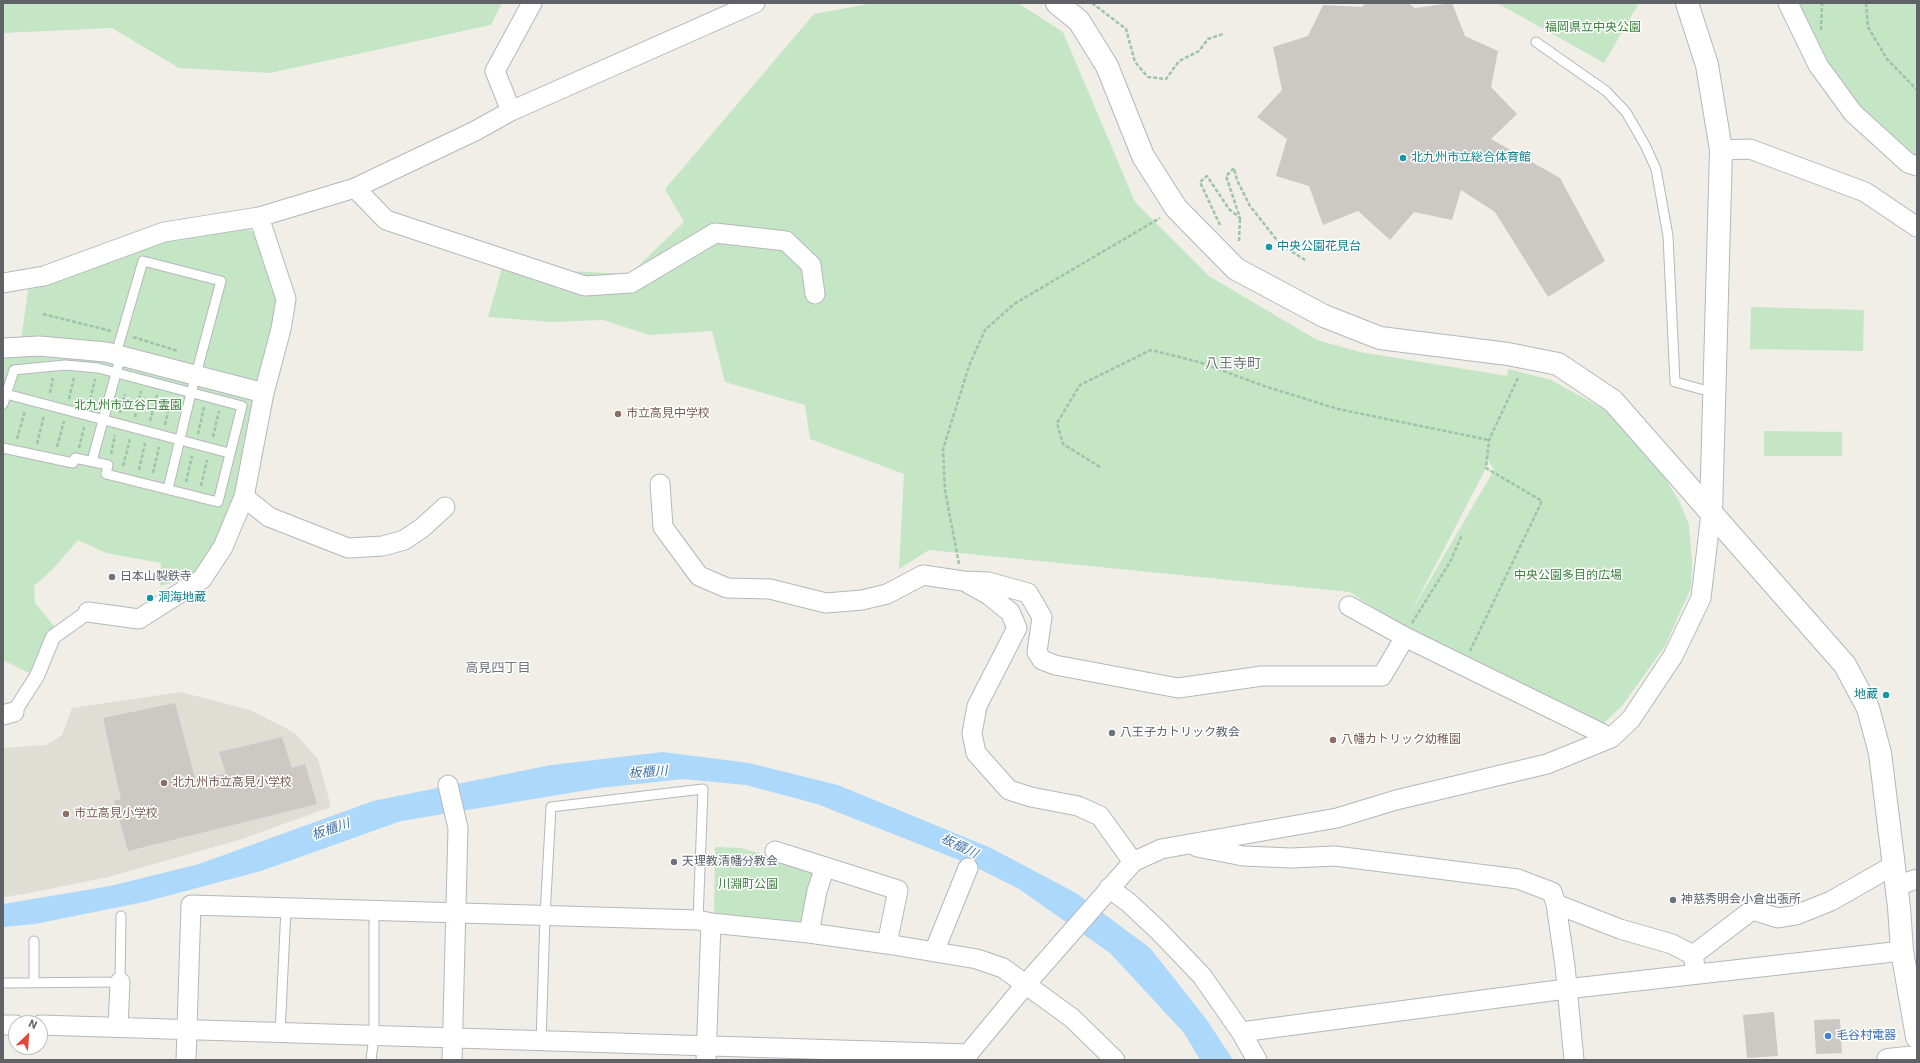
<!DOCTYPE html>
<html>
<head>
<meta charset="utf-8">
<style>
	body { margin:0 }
	#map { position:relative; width:1920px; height:1063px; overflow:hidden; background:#f0eee7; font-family:Roboto,sans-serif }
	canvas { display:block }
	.frame { position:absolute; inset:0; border:4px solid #5f6267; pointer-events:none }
	.north { position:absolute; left:8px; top:1015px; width:40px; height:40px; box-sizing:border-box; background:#fff; border:1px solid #bfc0c2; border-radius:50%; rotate:25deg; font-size:11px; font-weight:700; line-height:16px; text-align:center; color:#5f6267 }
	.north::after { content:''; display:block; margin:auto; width:14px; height:18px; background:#e2473b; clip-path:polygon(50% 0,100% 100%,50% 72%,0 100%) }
</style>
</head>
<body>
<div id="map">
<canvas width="1920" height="1063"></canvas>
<div class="frame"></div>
<div class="north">N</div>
</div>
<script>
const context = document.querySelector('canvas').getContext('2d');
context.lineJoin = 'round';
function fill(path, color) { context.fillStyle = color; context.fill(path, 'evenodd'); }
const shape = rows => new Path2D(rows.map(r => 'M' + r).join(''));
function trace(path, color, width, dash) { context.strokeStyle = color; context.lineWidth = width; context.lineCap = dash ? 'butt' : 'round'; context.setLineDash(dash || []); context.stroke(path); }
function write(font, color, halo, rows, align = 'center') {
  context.font = font + ' Roboto,"Noto Sans JP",sans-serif'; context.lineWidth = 3; context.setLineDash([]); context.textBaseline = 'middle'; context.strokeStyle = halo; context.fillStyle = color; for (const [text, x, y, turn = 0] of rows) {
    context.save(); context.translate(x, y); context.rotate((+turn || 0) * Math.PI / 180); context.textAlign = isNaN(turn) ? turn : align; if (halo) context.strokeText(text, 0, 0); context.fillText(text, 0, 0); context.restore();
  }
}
fill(shape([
	[181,692,250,710,295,733,318,759,331,807,239,840,108,877,24,894,3,897,3,748,46,745,62,735,72,708]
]), '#e0ddd5');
fill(shape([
	[3,3,502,3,491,25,270,73,179,68,112,28,3,33],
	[874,3,1018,3,1063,32,1135,202,1209,276,1317,340,1360,352,1507,376,1508,369,1551,380,1607,411,1665,478,1679,501,1689,525,1692,561,1691,588,1665,646,1622,706,1601,726,1403,627,1350,592,929,550,899,569,904,474,810,439,805,405,725,382,712,331,649,335,603,320,552,322,488,317,502,268,630,274,684,222,665,189,814,14],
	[1488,460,1494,470,1410,614,1486,468],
	[1497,3,1639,3,1604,63],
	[1796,3,1917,3,1917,157,1881,134,1826,69],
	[234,227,248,228,256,235,279,303,231,517,203,566,186,579,160,586,161,563,106,553,78,540,52,570,34,586,35,603,54,626,29,673,3,660,3,342,21,341,28,290,150,245],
	[1751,307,1864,310,1863,351,1750,349],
	[1764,431,1842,432,1842,456,1764,456],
	[715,847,741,848,819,870,808,926,714,913]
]), '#c5e6c5');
fill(shape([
	[663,752,749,763,838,785,991,848,1076,893,1150,948,1207,1020,1233,1060,1200,1060,1184,1033,1110,953,1019,889,969,864,817,804,746,785,683,779,600,788,401,821,261,871,144,902,35,924,3,927,3,904,110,886,199,864,373,801,551,765]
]), '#acd9fb');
fill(shape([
	[1366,3,1408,3,1415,8,1452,3,1465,36,1498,51,1491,87,1517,114,1491,139,1560,178,1605,261,1548,297,1495,212,1461,190,1452,220,1414,212,1390,240,1358,211,1323,225,1309,186,1276,176,1287,139,1257,117,1282,90,1273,47,1308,36,1323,5,1362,7],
	[175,703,195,778,226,774,219,752,282,737,292,768,305,764,317,804,128,851,114,801,121,799,103,718],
	[1774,1012,1778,1056,1747,1058,1743,1015],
	[1840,1019,1842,1053,1816,1054,1814,1020]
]), '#ccc9c4');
const service = shape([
	[1536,42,1606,91,1626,112,1645,145,1656,169,1668,236,1675,382,1715,393],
	[116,354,143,261,221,281,191,393,168,489],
	[6,394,229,453],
	[3,404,14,370,65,365,98,368,242,406,218,502,106,474,108,465,75,458,73,463,3,448],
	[92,461,121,355],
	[34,982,34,941],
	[3,983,120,982,121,916],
	[280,1033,286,908],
	[541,1042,545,916,551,807,703,789,698,920],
	[371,1060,374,1036,374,911]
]);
const pedestrian = shape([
	[14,712,37,676,53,637,88,612]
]);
const minor = shape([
	[1788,3,1818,65,1853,113,1908,163,1917,166],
	[511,111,495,71,532,3],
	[1721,150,1750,149,1865,192,1917,227],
	[355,188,386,220,585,286,631,283,715,233,786,241,811,265,815,294],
	[259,217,286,299,281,329,264,393,244,497,269,517,348,548,383,546,404,540,422,528,445,507],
	[3,283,44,276,164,232,259,217,355,188,475,131,511,111,755,3],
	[3,348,39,346,106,352,264,393],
	[660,484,663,527,699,576,727,588,770,589,826,603,862,600,887,594,923,575,963,581,988,582,1028,593,1042,617,1037,652,1042,660,1055,665,1178,688,1262,676,1382,676,1405,637],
	[969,584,989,595,1010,612,1017,628,977,706,972,733,976,753,1009,790,1031,797,1078,806,1100,816,1133,862],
	[1349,606,1405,637,1611,738],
	[88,612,139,619,202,579,223,547,244,497],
	[3,715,14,712],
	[448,785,458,828,452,1060],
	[1197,847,1243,856,1291,858,1335,856,1518,879,1552,892,1556,904,1565,966,1574,1060],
	[775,851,898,890,887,944],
	[1896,886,1917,879],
	[1109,888,1128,902,1158,930,1202,976,1241,1032,1257,1060],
	[1556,904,1620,929,1672,944,1693,955,1695,967],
	[809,933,817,891,825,867],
	[934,952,968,868],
	[1693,955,1752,910,1778,918,1796,915,1831,901,1894,865],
	[3,1025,16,1025],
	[40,1025,968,1054],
	[118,1027,120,982],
	[1241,1032,1566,989,1902,951],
	[186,1060,191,905,698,920,711,923,809,933,887,944,977,959,1003,968,1072,1018,1115,1060],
	[706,1060,711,923],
	[967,1060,968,1054,1026,984,1133,862,1161,849,1337,818,1396,800,1547,764,1611,738,1631,719,1673,656,1701,598,1711,513]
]);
const tertiary = shape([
	[1057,3,1079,21,1107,66,1143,156,1176,208,1236,269,1324,316,1380,338,1508,354,1558,364,1613,401,1845,665,1868,708,1880,753,1899,907,1902,951,1917,1037],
	[1687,3,1707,65,1721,150,1711,513]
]);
const secondary = shape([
	[1888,1060,1917,1057]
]);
trace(service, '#b4b7bb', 11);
trace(pedestrian, '#b4b7bb', 16);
trace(minor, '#b4b7bb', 21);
trace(tertiary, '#b4b7bb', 24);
trace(secondary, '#b6b9be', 24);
trace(shape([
	[1092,3,1126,29,1135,62,1148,77,1166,79,1179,61,1199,51,1208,39,1223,34],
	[1866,3,1868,27,1887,59,1917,90],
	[1821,30,1822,3],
	[1220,225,1200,182,1207,176,1229,209,1240,218,1226,176,1234,168,1237,180,1250,206,1280,244,1305,260],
	[1239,241,1240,218],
	[43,314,111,331],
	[133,337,178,351],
	[50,393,53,378],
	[69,399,74,378],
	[89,405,95,379],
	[120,413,125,394],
	[135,417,141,391],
	[150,421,157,395],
	[165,425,171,398],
	[198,434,204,407],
	[213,437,219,411],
	[17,439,25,411],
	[37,444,44,415],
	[57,447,64,421],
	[79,448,84,427],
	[111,454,115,435],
	[123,466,130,439],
	[1100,467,1063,444,1057,423,1080,385,1151,350,1199,362,1264,386,1338,409,1489,440],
	[139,470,145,443],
	[153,473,159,447],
	[186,482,192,456],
	[201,486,207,460],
	[959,564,945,490,943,449,969,366,985,330,1014,304,1160,218],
	[1412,623,1450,562,1462,535],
	[1470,651,1542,501,1486,468,1489,440,1518,378]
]), '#9dc4a9', 2.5, [4, 2]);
trace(service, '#fff', 9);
trace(pedestrian, '#fff', 14);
trace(minor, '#fff', 19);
trace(tertiary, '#fff', 22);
trace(secondary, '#fff', 22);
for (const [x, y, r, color] of [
	[1403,158,4,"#0f9aa8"],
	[1269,247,4,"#0f9aa8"],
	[618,414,4,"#8d6e63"],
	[112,577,4,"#6b7280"],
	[150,598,4,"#0f9aa8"],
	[1886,695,4,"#0f9aa8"],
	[1112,733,4,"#6b7280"],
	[1333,740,4,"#8d6e63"],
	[164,783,4,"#8d6e63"],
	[66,814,4,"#8d6e63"],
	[674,862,4,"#6b7280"],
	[1673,900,4,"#6b7280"],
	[1828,1036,4,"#3f7fe0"]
]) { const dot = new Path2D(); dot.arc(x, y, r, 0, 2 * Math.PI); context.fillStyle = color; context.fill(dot); trace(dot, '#fff', 1.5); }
write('12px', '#39833c', '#fff', [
	["福岡県立中央公園",1593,28],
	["北九州市立谷口霊園",128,406],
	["中央公園多目的広場",1568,576],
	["川淵町公園",748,885]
]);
write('12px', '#0d838f', '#fff', [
	["北九州市立総合体育館",1411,158],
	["中央公園花見台",1277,247],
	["洞海地蔵",158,598],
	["地蔵",1878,695,"right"]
], 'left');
write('12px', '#785e54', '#fff', [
	["市立高見中学校",626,414],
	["八幡カトリック幼稚園",1341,740],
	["北九州市立高見小学校",172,783],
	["市立高見小学校",74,814]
], 'left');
write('12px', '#5b616d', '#fff', [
	["日本山製鉄寺",120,577],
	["八王子カトリック教会",1120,733],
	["天理教清幡分教会",682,862],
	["神慈秀明会小倉出張所",1681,900]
], 'left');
write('12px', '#366cbe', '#fff', [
	["毛谷村電器",1836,1036]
], 'left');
write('13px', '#707479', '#fff', [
	["高見四丁目",498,669]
]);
write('italic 13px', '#4574a6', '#fff', [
	["板櫃川",648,773,-4],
	["板櫃川",331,830,-19],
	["板櫃川",959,847,26]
]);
write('14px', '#707479', '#fff', [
	["八王寺町",1233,364]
]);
</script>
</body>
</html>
